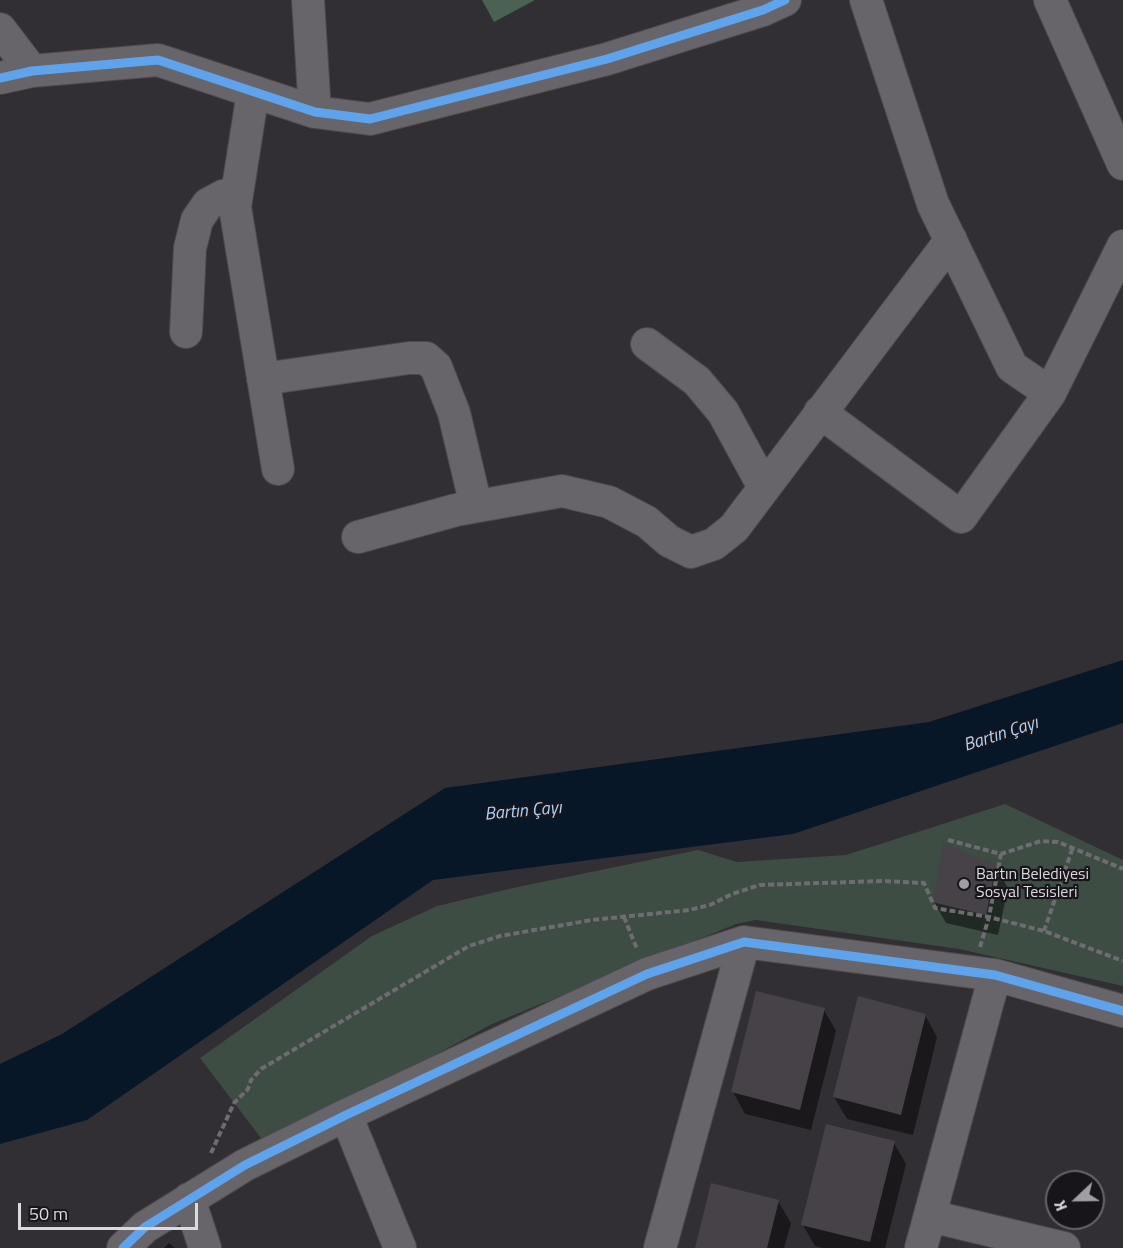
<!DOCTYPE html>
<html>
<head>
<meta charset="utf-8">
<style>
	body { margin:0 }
	#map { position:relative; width:1123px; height:1248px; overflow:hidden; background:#312e34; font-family:"Titillium Web",sans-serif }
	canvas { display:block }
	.north { position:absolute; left:1045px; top:1170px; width:60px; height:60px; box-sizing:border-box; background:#18151a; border:2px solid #676369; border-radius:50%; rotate:248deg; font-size:16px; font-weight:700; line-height:24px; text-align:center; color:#ddd9e0 }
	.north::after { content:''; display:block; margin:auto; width:21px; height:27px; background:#a19da4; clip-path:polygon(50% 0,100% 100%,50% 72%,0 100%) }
	.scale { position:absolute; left:18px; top:1203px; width:180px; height:27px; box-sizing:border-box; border:3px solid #ddd9e0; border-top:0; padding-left:8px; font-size:18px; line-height:21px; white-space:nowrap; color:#ddd9e0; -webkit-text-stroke:4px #18151a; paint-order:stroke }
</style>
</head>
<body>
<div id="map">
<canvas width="1123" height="1248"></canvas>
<div class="north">K</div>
<div class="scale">50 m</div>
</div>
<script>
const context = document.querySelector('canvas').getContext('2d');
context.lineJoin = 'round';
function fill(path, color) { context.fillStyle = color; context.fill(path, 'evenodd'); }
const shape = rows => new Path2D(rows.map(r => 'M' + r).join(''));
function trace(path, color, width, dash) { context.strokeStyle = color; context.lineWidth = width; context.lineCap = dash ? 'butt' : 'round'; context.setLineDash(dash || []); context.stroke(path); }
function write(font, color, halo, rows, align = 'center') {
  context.font = font + ' "Titillium Web",sans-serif'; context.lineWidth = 4.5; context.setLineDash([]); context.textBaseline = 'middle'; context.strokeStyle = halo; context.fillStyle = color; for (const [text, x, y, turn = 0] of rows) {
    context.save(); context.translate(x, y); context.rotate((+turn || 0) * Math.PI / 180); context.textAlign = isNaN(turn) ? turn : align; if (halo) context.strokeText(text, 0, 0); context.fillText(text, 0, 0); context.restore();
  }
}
fill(shape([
	[1005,804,1123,860,1123,986,959,949,756,920,736,924,492,1024,267,1146,200,1058,372,936,437,906,513,888,698,850,737,862,846,855]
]), '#3d4d44');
fill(shape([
	[482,0,535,0,494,22]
]), '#4b6253');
fill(shape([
	[1123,660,1123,723,793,834,433,880,87,1120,0,1144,0,1064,62,1034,445,788,929,722]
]), '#081728');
fill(shape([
	[995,867,1008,888,998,935,946,923,934,902],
	[824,1010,836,1031,811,1130,745,1114,733,1092],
	[925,1015,937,1037,913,1135,847,1119,834,1097],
	[894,1143,906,1164,885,1248,823,1248,815,1246,803,1225],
	[778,1201,791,1223,784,1248,696,1248],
	[169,1243,175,1248,164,1248]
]), '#0007');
fill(shape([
	[943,843,996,865,986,915,932,902],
	[756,991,825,1008,800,1110,731,1092],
	[858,996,926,1014,901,1115,833,1097],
	[826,1124,895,1141,870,1242,801,1225],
	[711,1183,779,1200,767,1248,695,1248]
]), '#474248');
const minor = shape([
	[308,0,315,112],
	[866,0,933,204,1012,367,1050,393],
	[1050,0,1123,164],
	[0,29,32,71],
	[0,78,32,71,158,60,315,112,370,119,607,59,763,10,785,0],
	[253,92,235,207,278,469],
	[186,332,190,248,197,220,208,204,223,196,237,192],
	[647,344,697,381,723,412,759,478,766,483],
	[263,379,409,358,426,358,436,367,454,413,476,506],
	[820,412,961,517,1050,393,1123,246],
	[358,537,456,510,562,491,609,502,647,522,669,541,691,552,714,544,734,528,951,240],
	[346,1115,400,1248],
	[189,1199,205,1248],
	[930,1216,1064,1248],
	[123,1248,145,1227,245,1165,346,1115,647,974,744,942,995,975,1123,1011],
	[660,1248,744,942],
	[921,1248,995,975]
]);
trace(minor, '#4d494f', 34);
trace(shape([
	[948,840,1001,854,1041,841,1058,842,1123,869],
	[624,917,637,949],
	[1044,931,1073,847],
	[980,947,989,917,1001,854],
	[211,1153,234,1103,248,1089,251,1080,261,1069,469,946,500,936,592,920,689,910,710,905,732,894,760,885,883,881,924,883,935,908,989,917,1044,931,1123,961]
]), '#6e6c70', 4, [6, 3]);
trace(minor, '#67656a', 32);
trace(shape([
	[0,78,32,71,158,60,315,112,370,119,607,59,763,10,785,0],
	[123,1248,145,1227,245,1165,346,1115,647,974,744,942,995,975,1123,1011]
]), '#60a3ed', 9);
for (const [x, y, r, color] of [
	[964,884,6,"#a19da4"]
]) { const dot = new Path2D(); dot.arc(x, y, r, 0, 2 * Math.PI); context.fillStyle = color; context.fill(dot); trace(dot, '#18151a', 2); }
write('16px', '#ddd9e0', '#18151a', [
	["Bartın Belediyesi",976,875],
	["Sosyal Tesisleri",976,893]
], 'left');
write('italic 18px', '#abd3fe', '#18151a', [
	["Bartın Çayı",1001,735,-18],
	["Bartın Çayı",523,812,-5]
]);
</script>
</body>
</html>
